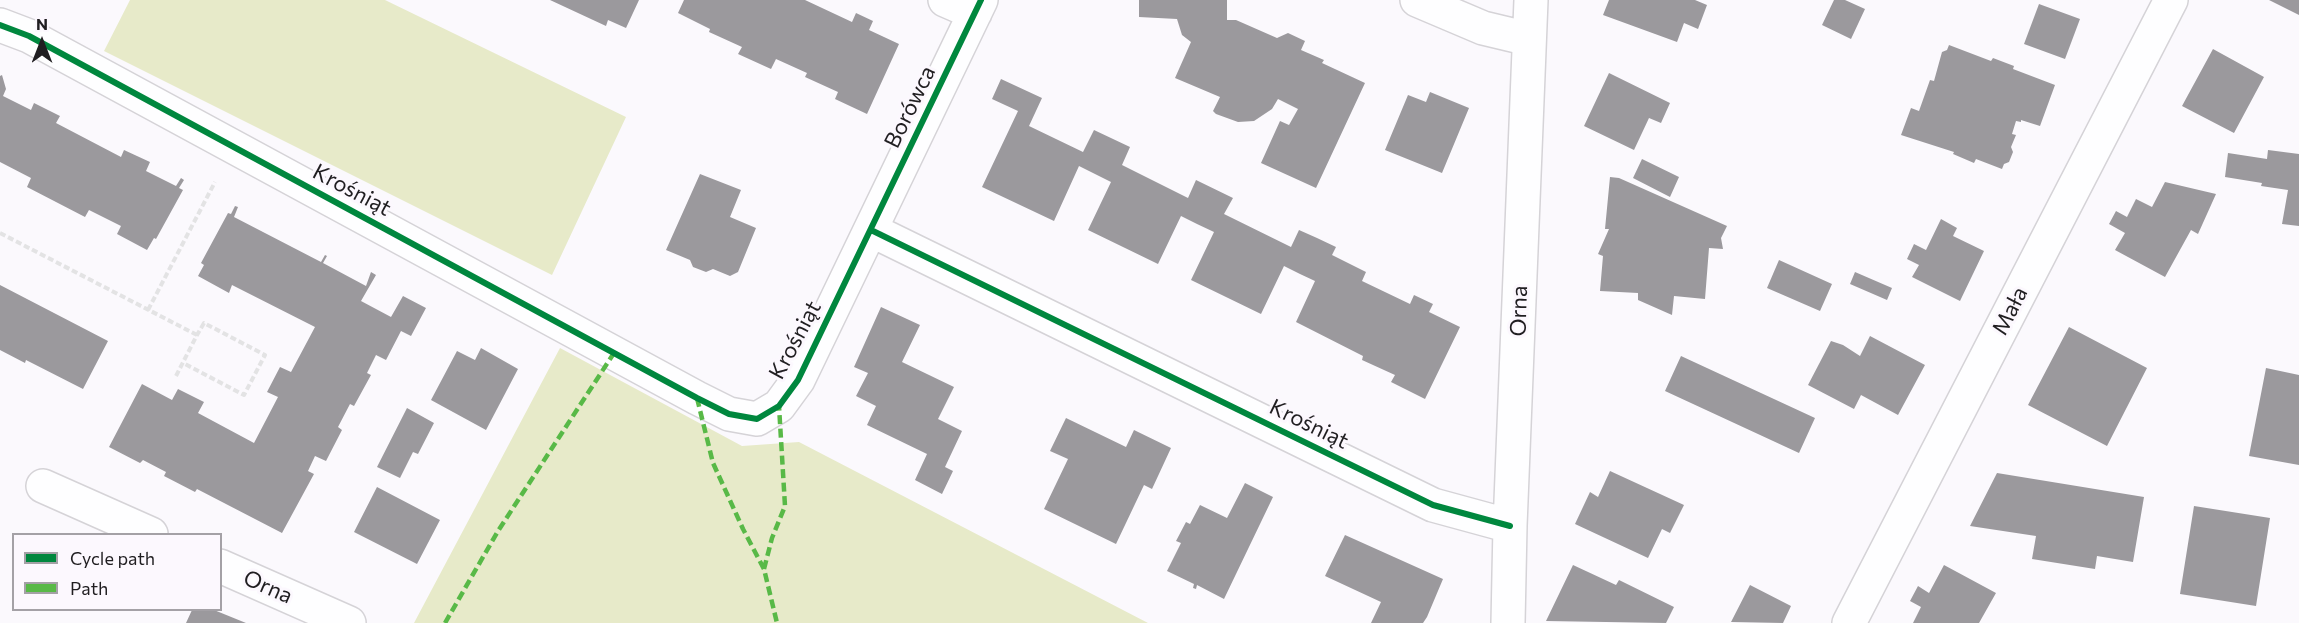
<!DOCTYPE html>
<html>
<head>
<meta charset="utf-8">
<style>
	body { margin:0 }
	#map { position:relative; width:2299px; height:623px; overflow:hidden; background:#fbf9fd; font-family:Commissioner,sans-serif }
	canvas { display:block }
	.legend { position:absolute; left:12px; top:533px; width:210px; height:78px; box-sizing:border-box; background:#fcf8fe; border:2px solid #a4a1a6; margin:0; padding:8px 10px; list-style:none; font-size:18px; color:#201e21 }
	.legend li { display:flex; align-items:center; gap:12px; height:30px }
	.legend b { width:30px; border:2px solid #a4a1a6 }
	.north { position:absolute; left:12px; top:12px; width:60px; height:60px; -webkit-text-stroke:4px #fcf8fe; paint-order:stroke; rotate:0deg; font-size:16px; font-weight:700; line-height:24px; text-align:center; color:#201e21 }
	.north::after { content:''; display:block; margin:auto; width:21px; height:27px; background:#201e21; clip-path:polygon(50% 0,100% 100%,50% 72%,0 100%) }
</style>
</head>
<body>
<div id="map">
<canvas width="2299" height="623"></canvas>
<ul class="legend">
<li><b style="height:8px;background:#00873e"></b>Cycle path</li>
<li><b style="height:8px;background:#58b947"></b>Path</li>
</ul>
<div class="north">N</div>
</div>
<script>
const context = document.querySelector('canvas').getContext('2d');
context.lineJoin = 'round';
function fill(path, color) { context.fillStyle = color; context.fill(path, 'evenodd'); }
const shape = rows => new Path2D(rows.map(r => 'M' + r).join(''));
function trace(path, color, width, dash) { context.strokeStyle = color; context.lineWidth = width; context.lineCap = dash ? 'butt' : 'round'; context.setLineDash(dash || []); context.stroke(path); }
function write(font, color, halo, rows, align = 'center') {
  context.font = font + ' Commissioner,sans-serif'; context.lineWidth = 6; context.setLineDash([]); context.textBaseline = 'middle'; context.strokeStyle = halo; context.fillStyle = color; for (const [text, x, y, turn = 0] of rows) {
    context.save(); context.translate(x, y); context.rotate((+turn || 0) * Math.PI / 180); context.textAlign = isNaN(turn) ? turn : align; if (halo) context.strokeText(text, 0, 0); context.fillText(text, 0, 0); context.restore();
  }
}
fill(shape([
	[130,0,385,0,626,117,552,275,104,51],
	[560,348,742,446,799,442,1148,623,414,623]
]), '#e7eac9');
fill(shape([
	[550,0,639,0,626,28,608,20,606,26],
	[684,0,805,0,852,22,856,13,873,21,869,30,899,44,867,114,835,99,838,92,805,77,807,73,776,59,771,69,738,54,742,47,709,32,710,29,678,13],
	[1139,0,1227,0,1227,20,1236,20,1277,38,1288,33,1305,41,1301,50,1324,60,1322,63,1365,83,1316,188,1261,163,1280,121,1289,125,1298,109,1278,99,1272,109,1254,121,1238,122,1216,114,1213,111,1220,97,1175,78,1191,42,1182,35,1177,19,1139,17],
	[1609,0,1695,0,1707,5,1698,29,1684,23,1677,42,1603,15],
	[1834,0,1845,0,1865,9,1851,39,1822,25],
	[2269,0,2299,0,2299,15],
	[2039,4,2080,19,2065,59,2024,44],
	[1949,45,1991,61,1993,58,2014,66,2013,69,2055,85,2040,126,2021,120,2021,122,2016,121,2012,134,2016,135,2011,147,2013,152,2009,162,2004,164,2002,169,1976,159,1974,163,1953,154,1954,152,1901,135,1911,108,1919,111,1930,80,1934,81,1942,52,1947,50],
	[2213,49,2264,77,2234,133,2182,106],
	[1609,73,1670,103,1661,123,1649,118,1634,150,1584,126],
	[2,75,6,89,3,96,31,110,34,103,60,116,56,123,121,157,124,150,150,162,146,171,176,186,181,178,184,180,179,188,183,190,156,239,154,238,147,250,117,234,121,226,89,210,85,217,27,187,31,178,0,162,0,76],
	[1001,79,1042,98,1029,126,1083,152,1094,130,1130,147,1122,165,1188,198,1196,180,1233,198,1224,214,1291,247,1299,230,1317,238,1336,247,1332,255,1366,272,1362,281,1410,304,1414,295,1433,304,1429,312,1460,327,1425,399,1391,382,1395,375,1362,360,1363,356,1296,322,1315,281,1300,274,1284,266,1261,314,1191,280,1214,232,1197,224,1181,216,1158,264,1088,230,1111,182,1079,166,1054,221,982,187,1018,111,992,99],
	[1430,92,1469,108,1442,173,1385,150,1408,95,1426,102],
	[2268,150,2299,154,2299,226,2282,224,2288,190,2261,186,2262,183,2225,177,2228,153,2267,159],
	[1642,159,1679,177,1670,197,1633,178],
	[700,174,741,190,730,217,756,228,738,272,730,276,713,269,706,272,693,267,690,260,666,250],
	[1610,177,1619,178,1727,226,1721,238,1723,249,1709,248,1705,299,1674,296,1672,315,1638,300,1638,293,1600,291,1603,256,1598,254,1609,229,1605,229],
	[2165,182,2216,194,2198,234,2191,230,2165,277,2115,250,2125,233,2109,224,2116,211,2127,217,2136,199,2152,207],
	[235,206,238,207,234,217,321,262,325,255,327,256,323,263,366,286,371,272,376,275,361,301,391,317,403,296,426,308,411,336,401,331,386,360,376,355,367,373,371,375,354,406,350,404,338,427,342,430,326,461,315,456,308,471,314,474,282,533,197,489,195,492,164,476,166,472,143,460,140,463,109,447,142,384,172,400,178,389,204,402,198,413,254,443,278,397,267,392,280,367,291,372,315,327,232,285,229,293,198,276,204,265,201,263,228,213,231,214],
	[1941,219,1957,228,1953,236,1984,251,1960,301,1912,277,1919,265,1907,259,1914,244,1926,250],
	[1779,260,1832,284,1820,311,1767,288],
	[1855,272,1892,288,1887,300,1850,284],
	[0,285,108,341,83,389,26,360,25,363,0,350],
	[881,307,920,325,902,362,954,387,938,419,962,431,945,467,953,471,942,494,915,480,927,454,867,425,876,406,856,396,868,373,854,367],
	[2069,327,2147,368,2107,446,2028,405],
	[1870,336,1925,365,1898,415,1861,395,1854,409,1808,385,1831,341,1843,345,1860,356],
	[481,348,518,369,486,430,431,400,457,351,475,360],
	[1681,356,1815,418,1799,453,1665,391],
	[2266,368,2299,375,2299,465,2249,456],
	[407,408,434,423,418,454,413,452,400,478,377,467],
	[1066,418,1126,447,1134,430,1171,448,1152,489,1144,485,1116,544,1044,509,1068,459,1050,451],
	[1610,471,1684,505,1670,533,1662,529,1648,558,1575,524,1590,492,1598,497],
	[1997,473,2144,497,2133,562,2097,556,2095,569,2032,559,2036,536,1970,526],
	[1245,483,1273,497,1224,599,1197,585,1196,589,1193,588,1194,584,1167,571,1181,543,1176,541,1186,522,1190,524,1200,505,1227,518],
	[377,487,440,520,417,564,354,532],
	[2194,506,2270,518,2256,606,2180,594],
	[1345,535,1443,579,1427,617,1423,623,1371,623,1381,602,1325,576],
	[1573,565,1616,585,1619,580,1674,607,1666,623,1546,621],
	[1944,565,1996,593,1979,623,1913,623,1921,607,1910,601,1918,586,1929,593],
	[1750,585,1791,606,1783,623,1731,622],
	[192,610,214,610,246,623,186,623]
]), '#9b999d');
const minor = shape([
	[945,0,975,13],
	[1417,0,1483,28,1529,39],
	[0,25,29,36,697,398,729,414,757,419,779,406,798,380,981,0],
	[871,230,1433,505,1510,526],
	[43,486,151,534],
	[220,566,349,623],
	[1508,623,1510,526,1531,0],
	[1849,623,2171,0]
]);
trace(minor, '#d5d3d7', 36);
trace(shape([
	[0,233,197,335],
	[148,310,215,182],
	[176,376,197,335,204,323,265,355,244,395,183,363]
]), '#e3e3e4', 4, [6, 3]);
trace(minor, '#fefeff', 33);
trace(shape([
	[697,398,713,463,743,529,764,569,777,623],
	[764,569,772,538,785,506,779,406],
	[445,623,498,531,614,353]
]), '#58b947', 4.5, [9, 4.5]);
trace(shape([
	[0,25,29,36,697,398,729,414,757,419,779,406,798,380,981,0],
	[871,230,1433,505,1510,526]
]), '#00873e', 6);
write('22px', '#201e21', '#fcf8fe', [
	["Borówca",910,107,-64],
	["Krośniąt",352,190,28],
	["Orna",1519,311,-88],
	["Mała",2010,311,-63],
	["Krośniąt",795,340,-62],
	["Krośniąt",1309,424,26],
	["Orna",268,587,24]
]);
</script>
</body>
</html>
